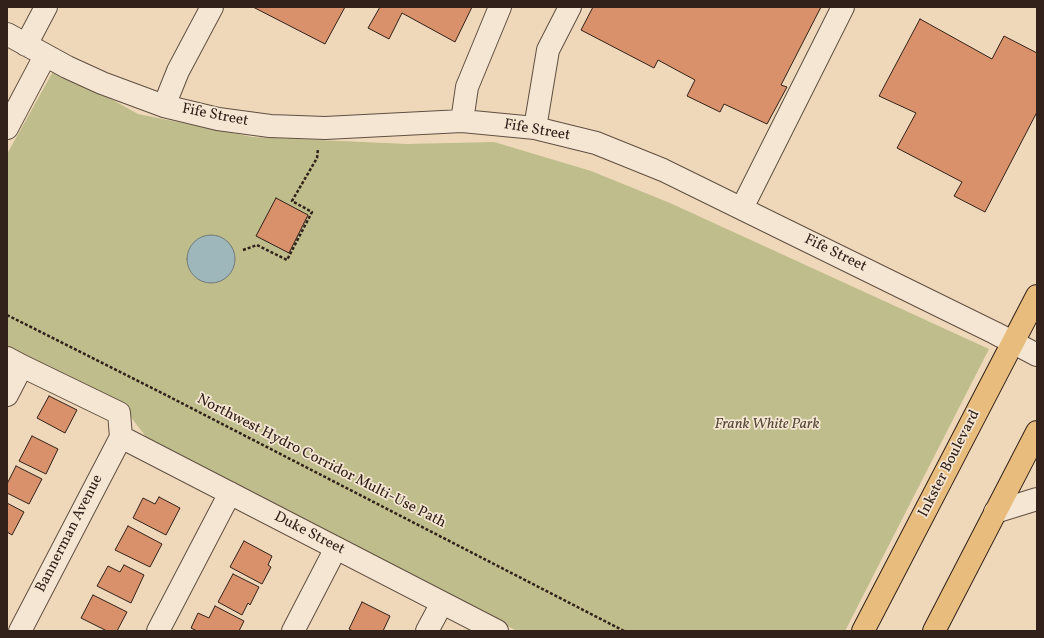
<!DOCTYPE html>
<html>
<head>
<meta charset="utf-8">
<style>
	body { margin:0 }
	#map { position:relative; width:1044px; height:638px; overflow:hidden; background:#eed8b9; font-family:Vollkorn,serif }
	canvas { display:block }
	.frame { position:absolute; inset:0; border:8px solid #31211a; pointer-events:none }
</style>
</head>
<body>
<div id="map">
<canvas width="1044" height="638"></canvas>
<div class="frame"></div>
</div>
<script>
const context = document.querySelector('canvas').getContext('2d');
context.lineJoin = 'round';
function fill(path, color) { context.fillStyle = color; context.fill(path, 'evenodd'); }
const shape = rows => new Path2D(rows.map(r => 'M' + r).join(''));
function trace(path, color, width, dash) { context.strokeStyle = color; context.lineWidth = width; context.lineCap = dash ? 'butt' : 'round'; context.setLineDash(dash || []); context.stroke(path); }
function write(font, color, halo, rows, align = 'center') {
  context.font = font + ' Vollkorn,serif'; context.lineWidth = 3.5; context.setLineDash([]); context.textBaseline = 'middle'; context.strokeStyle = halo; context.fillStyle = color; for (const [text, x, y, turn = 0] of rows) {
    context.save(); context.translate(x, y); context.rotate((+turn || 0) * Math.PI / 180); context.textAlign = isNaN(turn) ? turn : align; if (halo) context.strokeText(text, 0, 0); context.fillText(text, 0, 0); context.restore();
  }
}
fill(shape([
	[55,68,138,114,252,137,407,144,494,142,591,171,670,203,989,349,845,631,517,631,150,442,123,407,7,349,7,154]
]), '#bebd8b');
const water = shape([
	'187 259a24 24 0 1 1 48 0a24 24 0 1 1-48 0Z'
]);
fill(water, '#9eb7ba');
trace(water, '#727b7a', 1);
const building = shape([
	[253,7,345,7,325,44,253,7],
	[380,7,472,7,455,42,402,13,389,39,368,28,380,7],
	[593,7,821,7,781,85,787,87,767,124,724,104,720,112,687,96,695,80,658,60,654,68,581,30,593,7],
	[920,19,992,59,1004,36,1037,53,1037,112,985,212,954,196,962,182,897,148,916,113,879,96,920,19],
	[276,198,308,215,289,253,256,236,276,198],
	[49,396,77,410,65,433,37,418,49,396],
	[32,436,58,449,46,474,19,461,32,436],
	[16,466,42,479,29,504,7,493,7,484,16,466],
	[159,497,180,508,166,535,133,518,143,498,155,504,159,497],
	[7,503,24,512,12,535,7,532,7,503],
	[128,526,162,544,150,567,115,550,128,526],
	[244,541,272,556,268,565,271,567,262,584,230,567,244,541],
	[124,565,144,575,131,603,97,586,108,566,120,572,124,565],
	[233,574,259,587,250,605,248,603,242,615,218,602,233,574],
	[93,595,127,612,117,631,107,631,81,618,93,595],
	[362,602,390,616,383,631,353,631,349,629,362,602],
	[215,606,244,621,239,631,197,631,191,628,198,613,209,618,215,606]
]);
fill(building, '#d8916a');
trace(building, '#31211a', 1);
const minor = shape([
	[7,34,67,67,102,83,164,106,218,119,270,126,325,128,462,121,535,128,596,143,663,170,995,333,1037,355],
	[26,45,46,7],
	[164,106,178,71,212,7],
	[462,121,467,87,500,7],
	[7,128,45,56],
	[535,128,548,50,570,7],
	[742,208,843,7],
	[7,358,22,366,7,395],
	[22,366,119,413,121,437],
	[121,437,497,631],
	[995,512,1037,499],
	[20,631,121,437],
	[158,631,230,493],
	[293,631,336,548],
	[427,631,442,603]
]);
const major = shape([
	[863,631,1037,296],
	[934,631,1037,432]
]);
trace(minor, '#604f42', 24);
trace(major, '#31211a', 24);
trace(shape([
	[243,250,257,245,287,260,312,212,292,201,317,158,318,149],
	[7,315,162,393,624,631]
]), '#31211a', 2.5, [3, 2]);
trace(minor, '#f4e6d2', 22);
trace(major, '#e7bc7c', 22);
write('15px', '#31211a', '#f4e6d2', [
	["Fife Street",215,116,11],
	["Fife Street",537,131,10],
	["Fife Street",835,254,26],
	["Northwest Hydro Corridor Multi-Use Path",321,462,27],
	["Inkster Boulevard",950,464,-63],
	["Bannerman Avenue",70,534,-63],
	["Duke Street",309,534,27]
]);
write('italic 15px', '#544836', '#f4e6d2', [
	["Frank White Park",767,425]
]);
</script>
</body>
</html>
